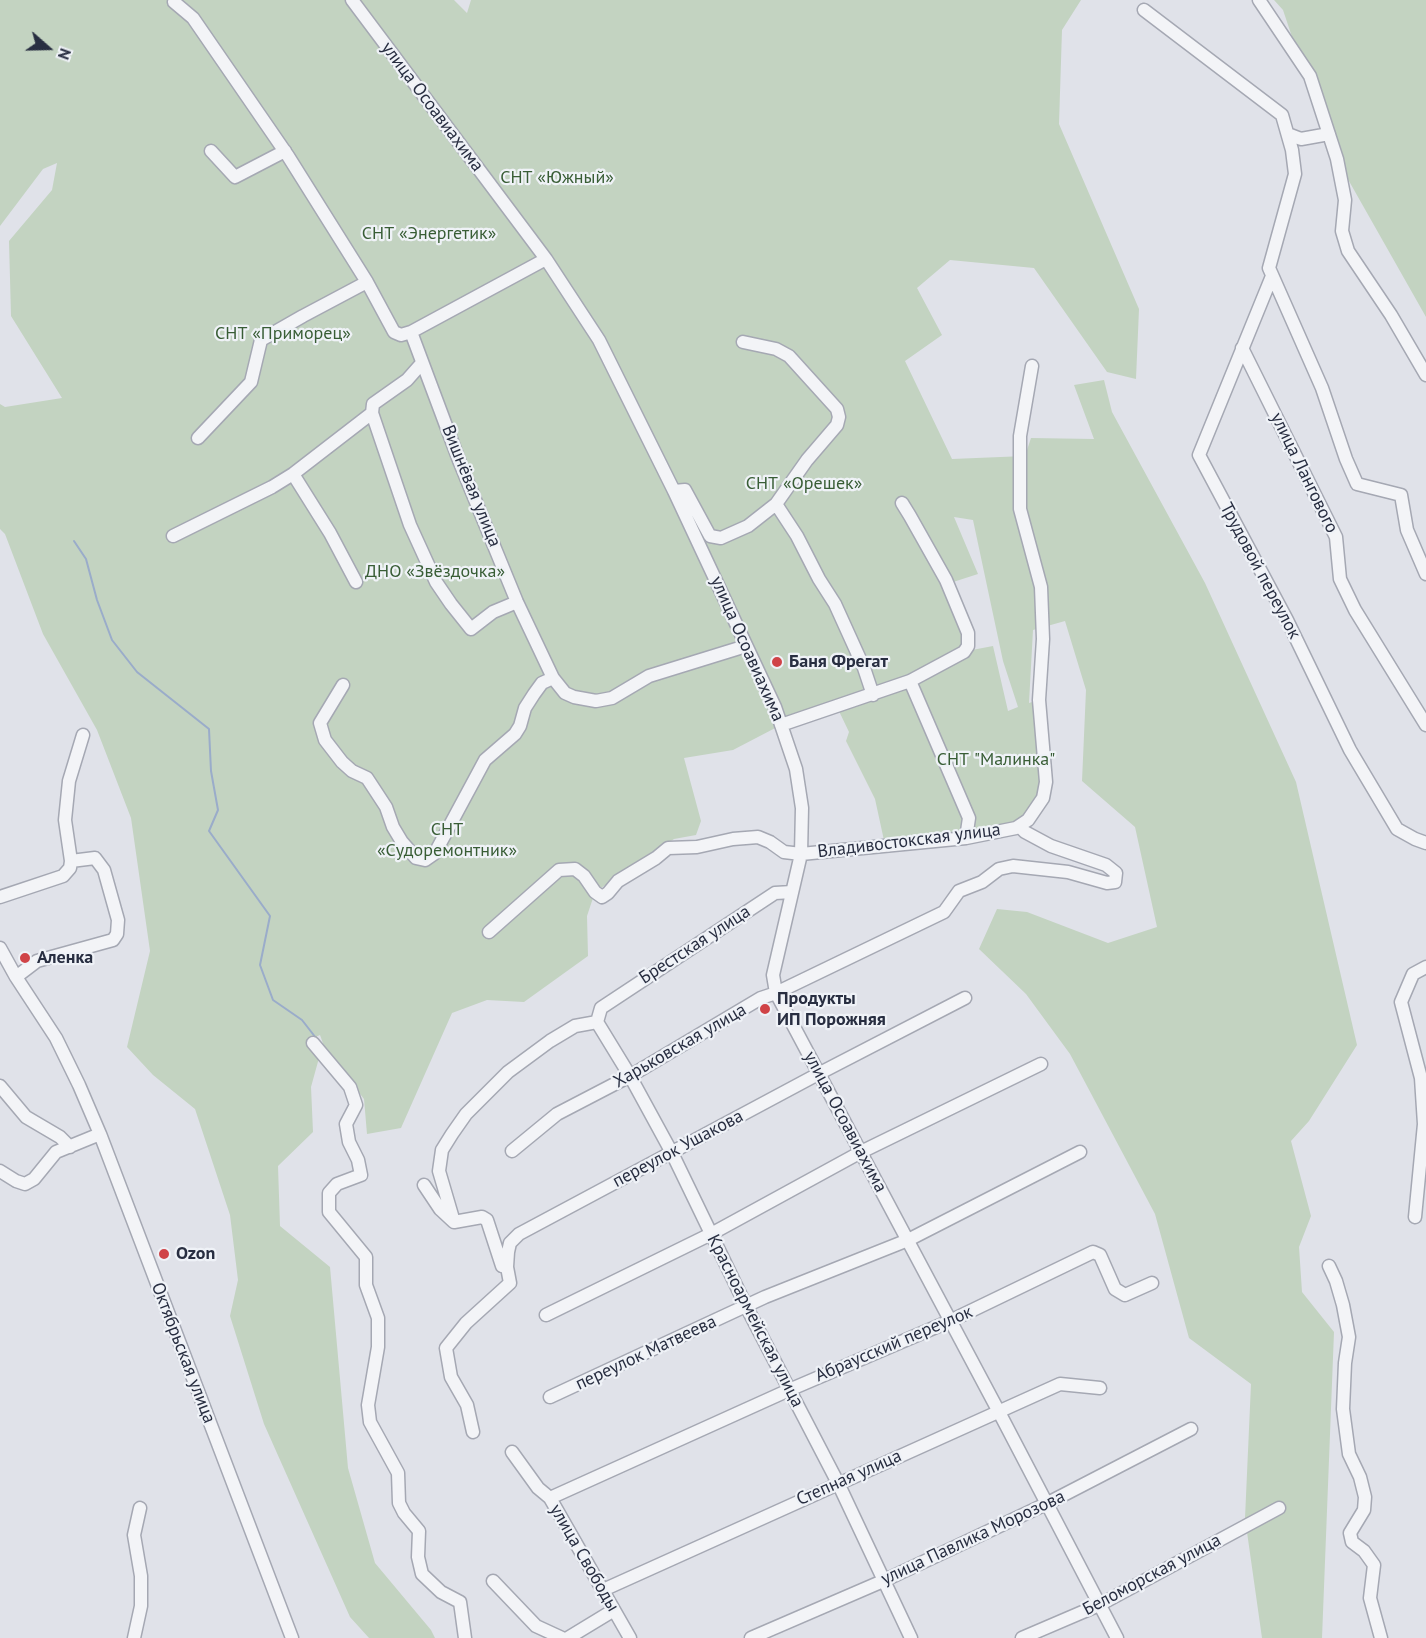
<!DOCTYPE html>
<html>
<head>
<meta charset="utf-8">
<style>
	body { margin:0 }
	#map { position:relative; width:1426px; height:1638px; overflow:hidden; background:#e0e2e9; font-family:"PT Sans",sans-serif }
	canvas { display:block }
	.north { position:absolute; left:18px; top:18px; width:60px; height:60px; -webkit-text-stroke:4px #eff2f7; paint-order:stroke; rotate:110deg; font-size:16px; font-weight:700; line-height:24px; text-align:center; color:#282e41 }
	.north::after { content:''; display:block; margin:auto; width:21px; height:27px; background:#282e41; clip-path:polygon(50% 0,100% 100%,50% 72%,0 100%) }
</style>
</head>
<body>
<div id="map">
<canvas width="1426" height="1638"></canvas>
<div class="north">N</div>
</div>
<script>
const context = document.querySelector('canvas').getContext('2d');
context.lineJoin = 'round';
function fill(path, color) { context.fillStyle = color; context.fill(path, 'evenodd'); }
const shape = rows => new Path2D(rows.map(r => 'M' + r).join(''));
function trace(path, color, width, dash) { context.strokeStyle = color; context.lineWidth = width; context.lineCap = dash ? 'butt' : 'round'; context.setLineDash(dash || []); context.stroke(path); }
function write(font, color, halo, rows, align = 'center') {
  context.font = font + ' "PT Sans",sans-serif'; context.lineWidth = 4.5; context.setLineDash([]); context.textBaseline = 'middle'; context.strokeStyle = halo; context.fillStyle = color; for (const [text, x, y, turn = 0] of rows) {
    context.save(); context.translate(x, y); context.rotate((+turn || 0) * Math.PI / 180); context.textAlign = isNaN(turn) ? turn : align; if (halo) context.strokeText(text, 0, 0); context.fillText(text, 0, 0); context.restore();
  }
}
fill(shape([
	[0,0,454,0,467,13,471,0,1081,0,1062,30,1059,124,1139,309,1136,379,1107,372,1034,268,950,260,917,288,942,335,905,361,952,459,1025,456,1031,438,1094,439,1074,385,1104,380,1112,412,1205,583,1296,782,1357,1045,1309,1121,1291,1141,1311,1216,1299,1247,1302,1292,1334,1332,1322,1638,1262,1638,1245,1518,1251,1384,1189,1338,1155,1214,1070,1054,1026,994,979,949,997,909,1027,912,1108,943,1157,927,1135,827,1082,781,1086,690,1065,621,1033,630,1029,703,1039,700,1043,798,1016,828,885,845,875,799,846,741,849,732,837,707,781,725,733,750,684,758,701,821,696,835,674,839,595,892,587,916,588,956,524,1002,487,1000,452,1013,401,1128,367,1134,364,1099,325,1049,320,1035,309,1040,319,1058,311,1087,313,1132,278,1166,280,1226,330,1267,348,1468,375,1563,431,1630,435,1638,369,1638,350,1617,264,1424,230,1316,238,1280,230,1215,195,1109,153,1075,127,1047,150,951,131,818,97,730,43,634,5,534,0,529,0,404,5,407,62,398,11,316,9,241,52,190,57,163,43,169,0,226],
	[954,517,973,520,1003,661,1018,707,1008,711,993,646,972,650,947,584,978,574],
	[1274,0,1426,0,1426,317,1328,144,1283,10]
]), '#c3d3c1');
trace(shape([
	[74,541,86,559,97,600,112,640,137,672,209,729,211,771,218,810,209,831,270,916,260,965,273,1000,302,1020,316,1038]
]), '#9aacca', 2);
const minor = shape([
	[352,0,546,259,599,340,674,491,775,707,796,769,802,808,801,854,773,975,776,993,999,1412,1117,1638],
	[1259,0,1310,76,1337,159,1345,200,1342,231,1348,251,1391,315,1426,375],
	[174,2,193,18,288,156,367,282,394,332,401,335,411,332,546,259],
	[1144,10,1282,115,1292,150,1295,174,1269,268,1322,388,1346,459,1357,484,1401,495,1407,530,1426,574],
	[1288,134,1301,139,1329,134],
	[211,151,235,177,285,151],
	[1272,276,1199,455,1287,620,1350,750,1397,829,1415,839,1426,843],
	[411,332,460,463,517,602,553,678,565,693,574,697,596,701,612,698,649,676,746,646],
	[1242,348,1336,537,1340,579,1355,610,1426,725],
	[372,413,410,525,436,582,451,604,471,629,493,612,517,602],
	[198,438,251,382,261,340,303,316,367,282],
	[293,474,330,533,356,582],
	[674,491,685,490,710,536,721,538,748,526,776,504,807,460,837,425,839,417,837,409,789,356,776,349,743,342],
	[776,504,797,536,819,579,835,604,864,668,873,695],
	[173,536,272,487,293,474,372,413,373,404,407,380,422,363],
	[910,681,969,818,966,838],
	[343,685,320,723,325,740,342,762,352,771,367,778,386,807,393,827,402,842,416,858,425,860,435,853,485,760,515,734,520,726,525,708,534,694,542,683,553,678],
	[781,725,910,681,964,652,968,646,968,633,946,580,910,516,902,503],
	[792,892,775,893,601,1008,597,1022,630,1076,672,1153,746,1306,838,1483,911,1638],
	[0,897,63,876,70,868,71,861,65,820,69,781,83,735],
	[489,932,559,870,575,869,584,876,595,892,602,897,608,893,618,881,656,858,668,848,697,847,733,839,758,837,770,842,784,852,801,854,966,838,1016,828,1028,820,1043,798,1046,782,1039,700,1043,639,1041,587,1020,509,1020,436,1032,366],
	[0,948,16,977,56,1038,79,1085,100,1134,292,1638],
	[16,977,37,961,113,940,117,934,118,920,104,870,95,858,71,861],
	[313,1043,350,1087,356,1105,346,1124,349,1142,358,1160,361,1175,337,1184,329,1193,329,1212,366,1257,366,1285,378,1318,378,1347,368,1405,370,1422,398,1473,399,1503,404,1513,419,1531,418,1557,422,1574,441,1592,460,1602,465,1638],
	[0,1086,26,1117,60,1137,70,1147],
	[512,1151,557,1114,630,1076,761,998,776,993,944,912,959,891,982,882,999,869,1013,866,1068,872,1107,883,1115,882,1116,873,1106,865,1051,846,1025,832,1019,826],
	[0,1171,16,1181,25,1184,34,1179,56,1152,100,1134],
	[424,1185,440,1209,454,1222,482,1217,487,1220,502,1266,507,1267],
	[1415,1217,1424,1124,1421,1078,1401,1002,1413,974,1426,967],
	[454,1222,439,1171,442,1150,452,1134,466,1114,508,1072,550,1041,575,1026,597,1022],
	[1329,1266,1336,1281,1343,1305,1349,1337,1345,1363,1343,1409,1349,1454,1360,1477,1365,1497,1364,1510,1350,1533,1352,1542,1364,1551,1374,1565,1370,1598,1381,1638],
	[546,1315,711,1234,861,1152,1041,1064],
	[550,1397,765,1297,908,1240,1080,1152],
	[473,1432,467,1405,451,1377,446,1348,466,1323,510,1283,507,1267,508,1252,510,1243,519,1234,820,1073,965,998],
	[512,1452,538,1488,550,1498,630,1638],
	[550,1498,789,1390,950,1321,1093,1252,1100,1255,1115,1289,1125,1295,1152,1283],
	[493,1581,536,1626,562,1638],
	[603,1590,1060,1384,1100,1388],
	[134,1638,141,1606,141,1576,134,1535,140,1508],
	[568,1638,614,1610],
	[751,1638,883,1581,1046,1504,1191,1429],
	[1022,1638,1099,1605,1279,1508]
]);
trace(minor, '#a5a8b3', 15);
trace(minor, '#f3f4f7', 12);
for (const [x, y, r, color] of [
	[777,662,6,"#d04347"],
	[25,958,6,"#d04347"],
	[765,1009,6,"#d04347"],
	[164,1254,6,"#d04347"]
]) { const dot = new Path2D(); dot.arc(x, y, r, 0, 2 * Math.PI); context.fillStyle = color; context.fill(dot); trace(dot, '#eff2f7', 2); }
write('18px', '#282e41', '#eff2f7', [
	["улица Осоавиахима",432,107,53],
	["улица Лангового",1304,473,64],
	["Вишнёвая улица",471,486,68],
	["Трудовой переулок",1260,571,62],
	["улица Осоавиахима",747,649,66],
	["Владивостокская улица",909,841,-7],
	["Брестская улица",695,945,-33],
	["Харьковская улица",680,1046,-30],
	["улица Осоавиахима",845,1122,62],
	["переулок Ушакова",678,1149,-28],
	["Красноармейская улица",755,1321,63],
	["Абраусский переулок",894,1344,-23],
	["Октябрьская улица",183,1353,69],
	["переулок Матвеева",646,1353,-25],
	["Степная улица",849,1478,-24],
	["улица Павлика Морозова",973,1538,-25],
	["улица Свободы",584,1558,60],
	["Беломорская улица",1152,1575,-28]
]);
write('18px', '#385d35', '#eff2f7', [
	["СНТ «Южный»",557,178],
	["СНТ «Энергетик»",429,234],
	["СНТ «Приморец»",283,334],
	["СНТ «Орешек»",804,484],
	["ДНО «Звёздочка»",435,572],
	["СНТ \"Малинка\"",996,760],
	["СНТ",447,830],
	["«Судоремонтник»",447,851]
]);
write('bold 18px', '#282e41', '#eff2f7', [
	["Баня Фрегат",789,662],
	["Аленка",37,958],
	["Продукты",777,999],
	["ИП Порожняя",777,1020],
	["Ozon",176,1254]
], 'left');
</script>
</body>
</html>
